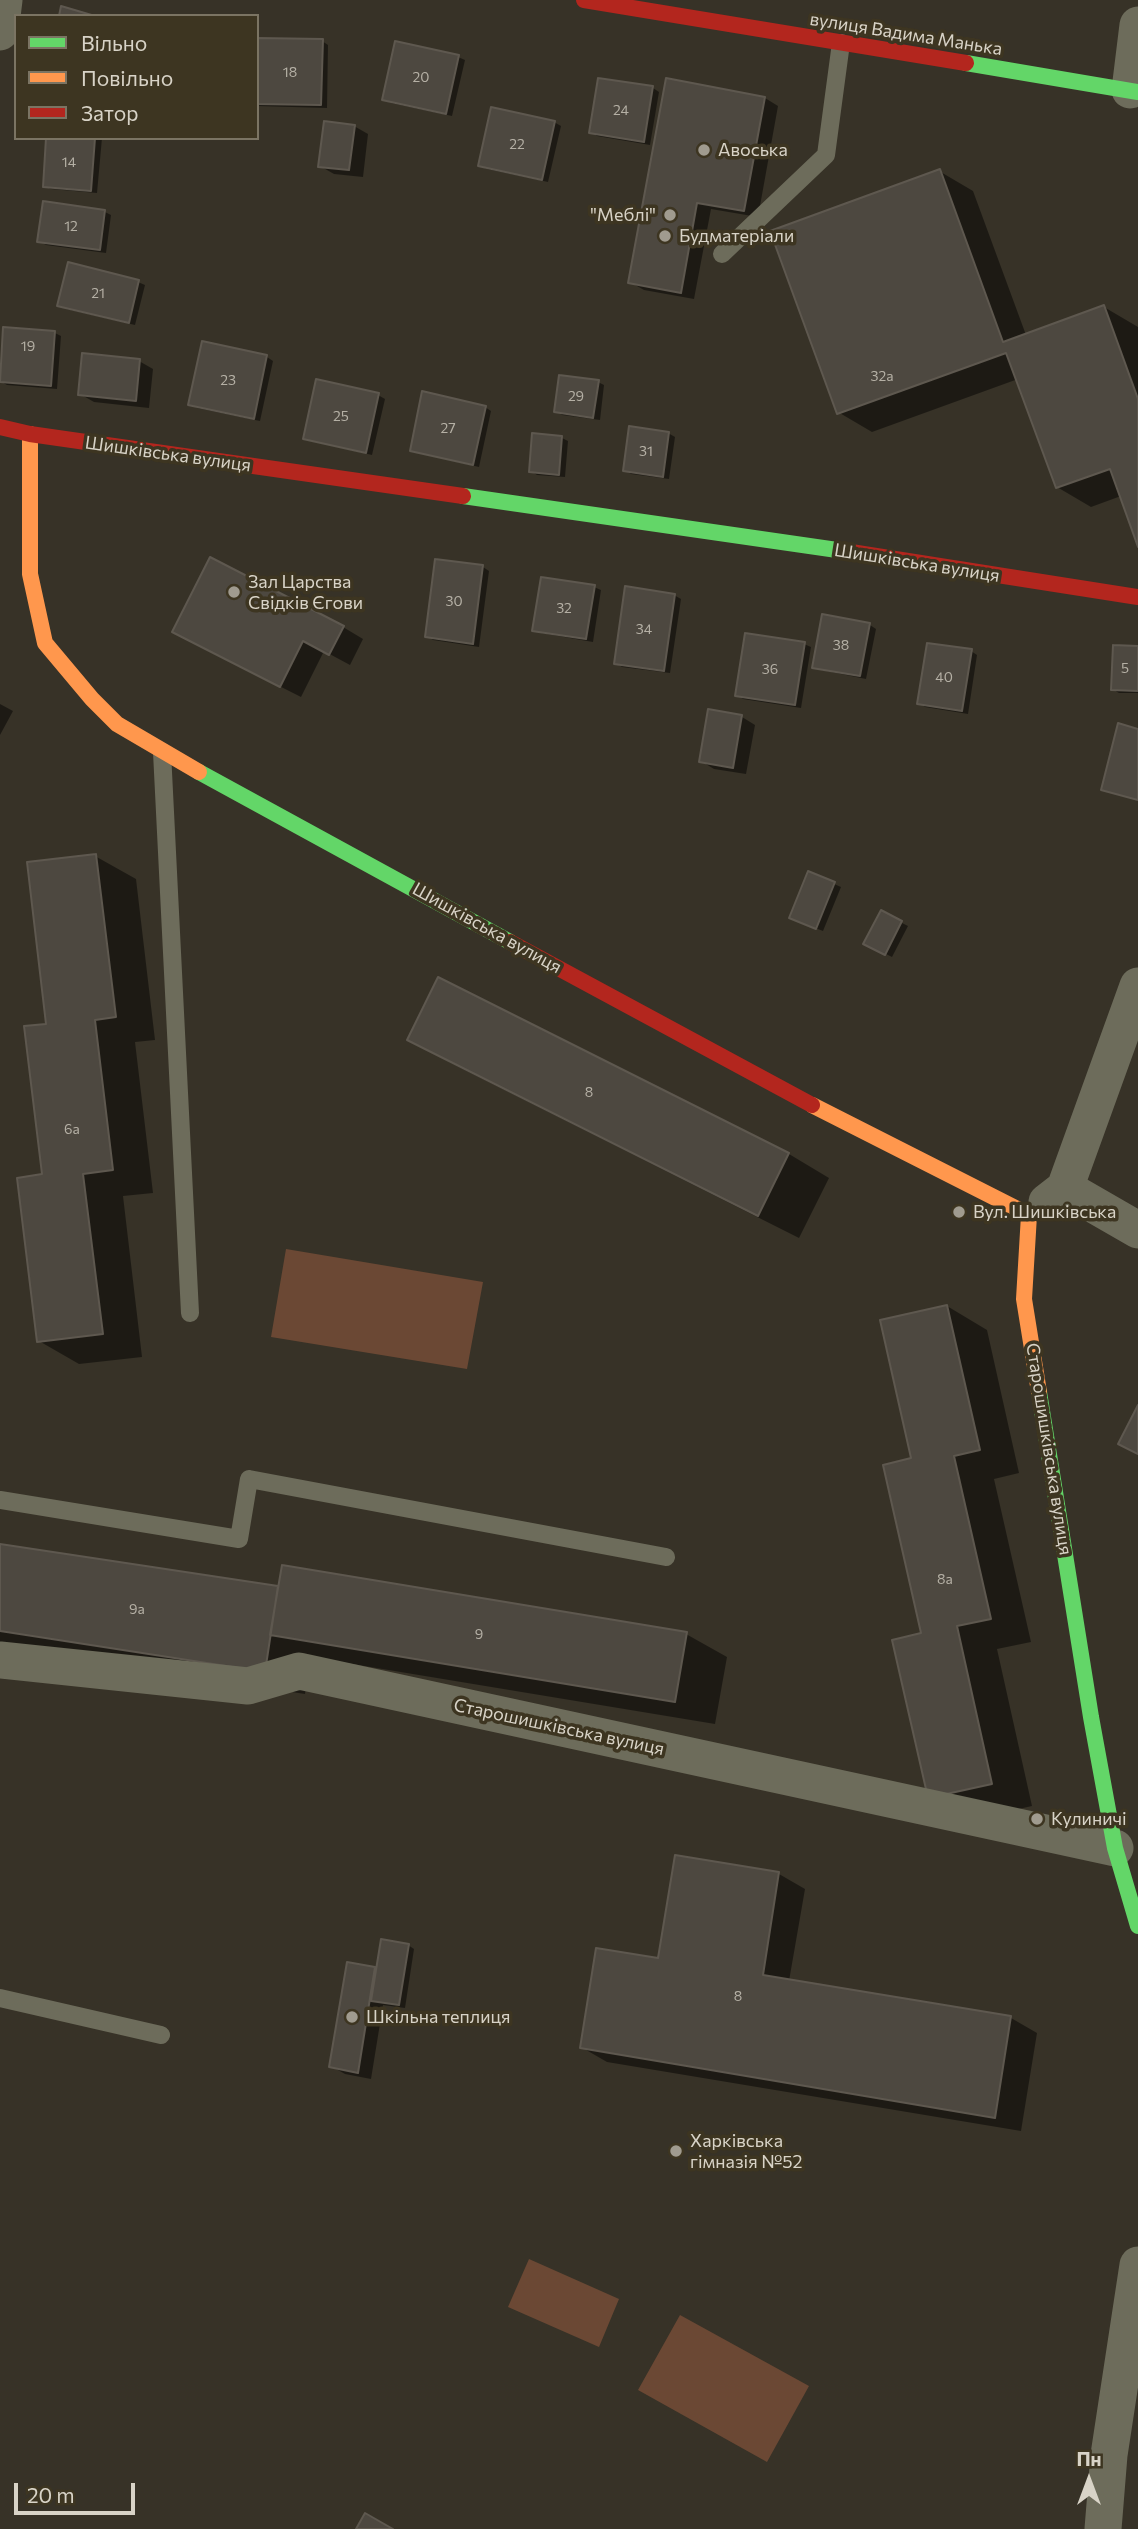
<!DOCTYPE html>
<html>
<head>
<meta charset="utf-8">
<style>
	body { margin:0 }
	#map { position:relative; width:1138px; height:2529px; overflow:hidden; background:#373227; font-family:Commissioner,sans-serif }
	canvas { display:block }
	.legend { position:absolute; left:14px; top:14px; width:245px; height:126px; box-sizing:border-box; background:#3d3521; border:2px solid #7b7463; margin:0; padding:9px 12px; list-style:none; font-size:21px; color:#d8d3c7 }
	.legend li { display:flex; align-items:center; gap:14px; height:35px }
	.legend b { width:35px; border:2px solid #7b7463 }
	.north { position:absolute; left:1054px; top:2445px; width:70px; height:70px; -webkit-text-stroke:5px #3d3521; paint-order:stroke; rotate:0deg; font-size:19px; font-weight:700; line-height:28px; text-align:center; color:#d8d3c7 }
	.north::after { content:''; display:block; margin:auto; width:24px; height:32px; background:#d8d3c7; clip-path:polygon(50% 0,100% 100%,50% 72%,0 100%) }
	.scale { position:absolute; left:14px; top:2483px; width:121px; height:32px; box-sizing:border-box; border:4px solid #d8d3c7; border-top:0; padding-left:9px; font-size:21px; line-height:24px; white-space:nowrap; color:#d8d3c7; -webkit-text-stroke:5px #3d3521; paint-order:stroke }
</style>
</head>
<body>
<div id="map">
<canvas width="1138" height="2529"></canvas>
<ul class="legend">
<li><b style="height:9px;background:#63d668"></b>Вільно</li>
<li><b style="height:9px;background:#ff974d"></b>Повільно</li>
<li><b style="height:9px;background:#b3261e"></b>Затор</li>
</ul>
<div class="north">Пн</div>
<div class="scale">20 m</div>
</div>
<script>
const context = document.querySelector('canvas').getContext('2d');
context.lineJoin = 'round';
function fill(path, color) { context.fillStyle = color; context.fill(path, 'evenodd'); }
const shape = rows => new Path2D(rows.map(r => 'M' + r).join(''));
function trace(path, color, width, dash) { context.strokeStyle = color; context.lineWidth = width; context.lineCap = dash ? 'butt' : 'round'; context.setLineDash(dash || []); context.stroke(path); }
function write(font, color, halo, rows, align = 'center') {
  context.font = font + ' Commissioner,sans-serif'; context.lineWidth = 7; context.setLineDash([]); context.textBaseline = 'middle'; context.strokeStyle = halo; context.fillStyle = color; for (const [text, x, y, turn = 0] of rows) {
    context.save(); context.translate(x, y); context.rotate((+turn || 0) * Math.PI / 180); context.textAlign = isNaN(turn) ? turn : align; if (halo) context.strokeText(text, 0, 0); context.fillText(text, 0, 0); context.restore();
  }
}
fill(shape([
	[286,1249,483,1282,467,1369,271,1337],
	[529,2259,619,2299,599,2347,508,2307],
	[680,2315,809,2386,767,2462,638,2390]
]), '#6b4834');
fill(shape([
	[257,39,322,41,328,45,327,108,257,106],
	[458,57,465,60,452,116,391,103,384,99],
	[653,88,659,92,650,145,597,136,591,132],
	[765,98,778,106,758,217,711,209,694,299,644,290,630,282],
	[554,122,561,126,548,182,487,169,480,166],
	[354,126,368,134,363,177,334,174,320,166],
	[48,138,102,138,97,193,51,189,44,186],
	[939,171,973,191,1026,335,1104,307,1138,327,1138,541,1121,496,1091,507,1057,487,1018,379,872,432,838,412],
	[105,212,111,215,106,253,46,245,39,241],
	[138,282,145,285,135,325,66,309,59,305],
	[55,333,61,336,57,389,7,385,0,381],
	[267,357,273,361,260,421,197,408,190,404],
	[139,361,153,369,149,408,94,402,80,394],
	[598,382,604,385,600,420,562,415,556,411],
	[378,395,385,399,372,455,311,441,305,438],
	[485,407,491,411,479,467,418,453,411,450],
	[668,433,675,437,669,479,631,474,625,470],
	[562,438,568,441,565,477,537,475,531,471],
	[437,561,483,567,489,571,479,647,433,640,427,636],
	[594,587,601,590,593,642,541,633,534,630],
	[674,595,681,599,670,673,622,667,616,663],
	[824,616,870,625,876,629,866,679,821,670,814,667],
	[343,627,363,639,350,665,324,651,301,697,194,643],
	[804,644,811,647,801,708,743,699,737,695],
	[1138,648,1138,693,1119,693,1112,689],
	[971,651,977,655,968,714,925,707,919,703],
	[0,704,13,711,0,735],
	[742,717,755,725,746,774,714,769,701,761],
	[95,856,136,879,155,1040,135,1042,153,1193,123,1196,142,1357,79,1364,39,1341,44,1176],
	[809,873,841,887,823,931,797,921],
	[882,913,908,926,892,957,866,944],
	[439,979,789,1154,829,1178,799,1238,449,1062,409,1039],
	[947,1306,987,1330,1019,1473,994,1479,1031,1642,997,1649,1032,1806,970,1820,930,1797,913,1460],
	[0,1546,280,1588,686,1634,727,1657,715,1724,310,1657,305,1694,0,1647],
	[677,1857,779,1874,805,1889,789,1981,1011,2018,1037,2033,1021,2131,607,2062,581,2047,659,1960],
	[408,1945,414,1949,405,2008,383,2005,371,2079,345,2074,331,2066,374,1969,378,1971]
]), '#0007');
const building = shape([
	[61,6,95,16,59,16,61,6],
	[257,38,323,39,321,105,257,104,257,38],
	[395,41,459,55,446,114,382,100,395,41],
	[598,78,653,86,644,142,589,133,598,78],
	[666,78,765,97,744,211,697,203,681,293,628,283,666,78],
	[491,107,555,121,542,180,478,166,491,107],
	[324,121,355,125,349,170,318,167,324,121],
	[46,138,95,138,91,191,43,187,46,138],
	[940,169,1003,342,1104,305,1138,399,1138,547,1110,469,1056,488,1006,353,837,414,770,231,940,169],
	[43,201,105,210,100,250,37,242,43,201],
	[68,262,139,280,129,323,57,306,68,262],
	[3,327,55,331,51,386,0,382,3,327],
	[202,341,267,355,254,419,188,405,202,341],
	[82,353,140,359,136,401,78,395,82,353],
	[559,375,599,380,593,418,554,412,559,375],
	[316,379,379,393,366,453,303,439,316,379],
	[422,391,486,406,473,465,410,451,422,391],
	[629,426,669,432,663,477,623,471,629,426],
	[532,433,562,436,559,475,529,472,532,433],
	[210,557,344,626,329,655,303,641,280,687,172,632,210,557],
	[435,559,483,565,473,644,425,637,435,559],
	[541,577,595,585,586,639,532,631,541,577],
	[625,586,675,594,664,671,614,664,625,586],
	[822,614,870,623,860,676,812,668,822,614],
	[745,633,805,642,795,705,735,696,745,633],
	[927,643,972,649,962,711,917,704,927,643],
	[1113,645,1138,646,1138,691,1111,690,1113,645],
	[708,709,742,715,733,768,699,762,708,709],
	[1118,723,1138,729,1138,800,1101,790,1118,723],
	[96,854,116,1017,95,1020,113,1170,83,1174,103,1334,37,1342,17,1178,42,1174,24,1026,46,1024,27,862,96,854],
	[808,871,835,882,816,929,789,918,808,871],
	[881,910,902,921,885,955,863,944,881,910],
	[438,977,789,1153,758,1216,407,1040,438,977],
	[947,1305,980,1450,954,1456,991,1619,957,1626,992,1784,928,1798,892,1640,921,1633,883,1465,911,1458,880,1320,947,1305],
	[1138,1405,1138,1454,1118,1444,1138,1405],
	[0,1544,278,1586,265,1672,0,1631,0,1544],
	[282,1565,687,1632,675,1702,270,1635,282,1565],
	[675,1855,779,1872,763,1975,1011,2016,995,2118,580,2048,596,1948,658,1958,675,1855],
	[381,1939,409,1944,399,2005,371,2001,381,1939],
	[347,1962,375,1967,358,2073,329,2067,347,1962],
	[365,2513,393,2529,356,2529,365,2513]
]);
fill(building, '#4d4840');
trace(building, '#5e584f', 2);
trace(shape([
	[722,254,826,155,841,43],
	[162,752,190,1313],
	[0,1500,239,1539,249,1479,666,1557],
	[0,1998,161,2035]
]), '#6d6c5b', 18);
trace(shape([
	[0,32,4,0],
	[1130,90,1138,25],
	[1065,1188,1138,986],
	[1047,1202,1065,1188,1138,1230],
	[0,1660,248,1686,299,1671,1115,1848],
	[1103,2529,1109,2455,1138,2265]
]), '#6d6c5b', 37);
trace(shape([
	[966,63,1138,92],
	[463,496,851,552],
	[199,772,510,942],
	[1039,1392,1091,1717,1115,1848,1138,1926]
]), '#63d668', 16);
trace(shape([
	[30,434,30,574,45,643,92,699,117,724,199,772],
	[812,1105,1029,1215,1024,1299,1039,1392]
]), '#ff974d', 16);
trace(shape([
	[584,0,966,63],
	[0,427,30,434,463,496],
	[851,552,1138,597],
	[510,942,812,1105]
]), '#b3261e', 16);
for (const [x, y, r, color] of [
	[704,150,7,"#a09b8f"],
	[670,215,7,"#a09b8f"],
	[665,236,7,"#a09b8f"],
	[234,592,7,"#a09b8f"],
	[959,1212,7,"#a09b8f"],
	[1037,1819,7,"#a09b8f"],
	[352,2017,7,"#a09b8f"],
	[676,2151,7,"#a09b8f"]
]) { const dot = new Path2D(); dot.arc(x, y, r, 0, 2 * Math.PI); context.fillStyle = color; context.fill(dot); trace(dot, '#3d3521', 2.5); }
write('14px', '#b5b0a5', null, [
	["18",290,72],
	["20",421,77],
	["24",621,110],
	["22",517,144],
	["14",69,162],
	["12",71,226],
	["21",98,293],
	["19",28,346],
	["32а",882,376],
	["23",228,380],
	["29",576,396],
	["25",341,416],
	["27",448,428],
	["31",646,451],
	["30",454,601],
	["32",564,608],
	["34",644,629],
	["38",841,645],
	["5",1125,668],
	["36",770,669],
	["40",944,677],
	["8",589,1092],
	["6а",72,1129],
	["8а",945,1579],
	["9а",137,1609],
	["9",479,1634],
	["8",738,1996]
]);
write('18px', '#d8d3c7', '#3d3521', [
	["вулиця Вадима Манька",906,34,9],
	["Шишківська вулиця",168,454,8],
	["Шишківська вулиця",917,563,9],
	["Шишківська вулиця",487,928,29],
	["Старошишківська вулиця",1049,1449,81],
	["Старошишківська вулиця",559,1727,12]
]);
write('18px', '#d8d3c7', '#3d3521', [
	["Авоська",718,150],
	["\"Меблі\"",656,215,"right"],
	["Будматеріали",679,236],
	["Зал Царства",248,582],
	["Свідків Єгови",248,603],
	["Вул. Шишківська",973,1212],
	["Кулиничі",1051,1819],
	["Шкільна теплиця",366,2017],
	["Харківська",690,2141],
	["гімназія №52",690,2162]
], 'left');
</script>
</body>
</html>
